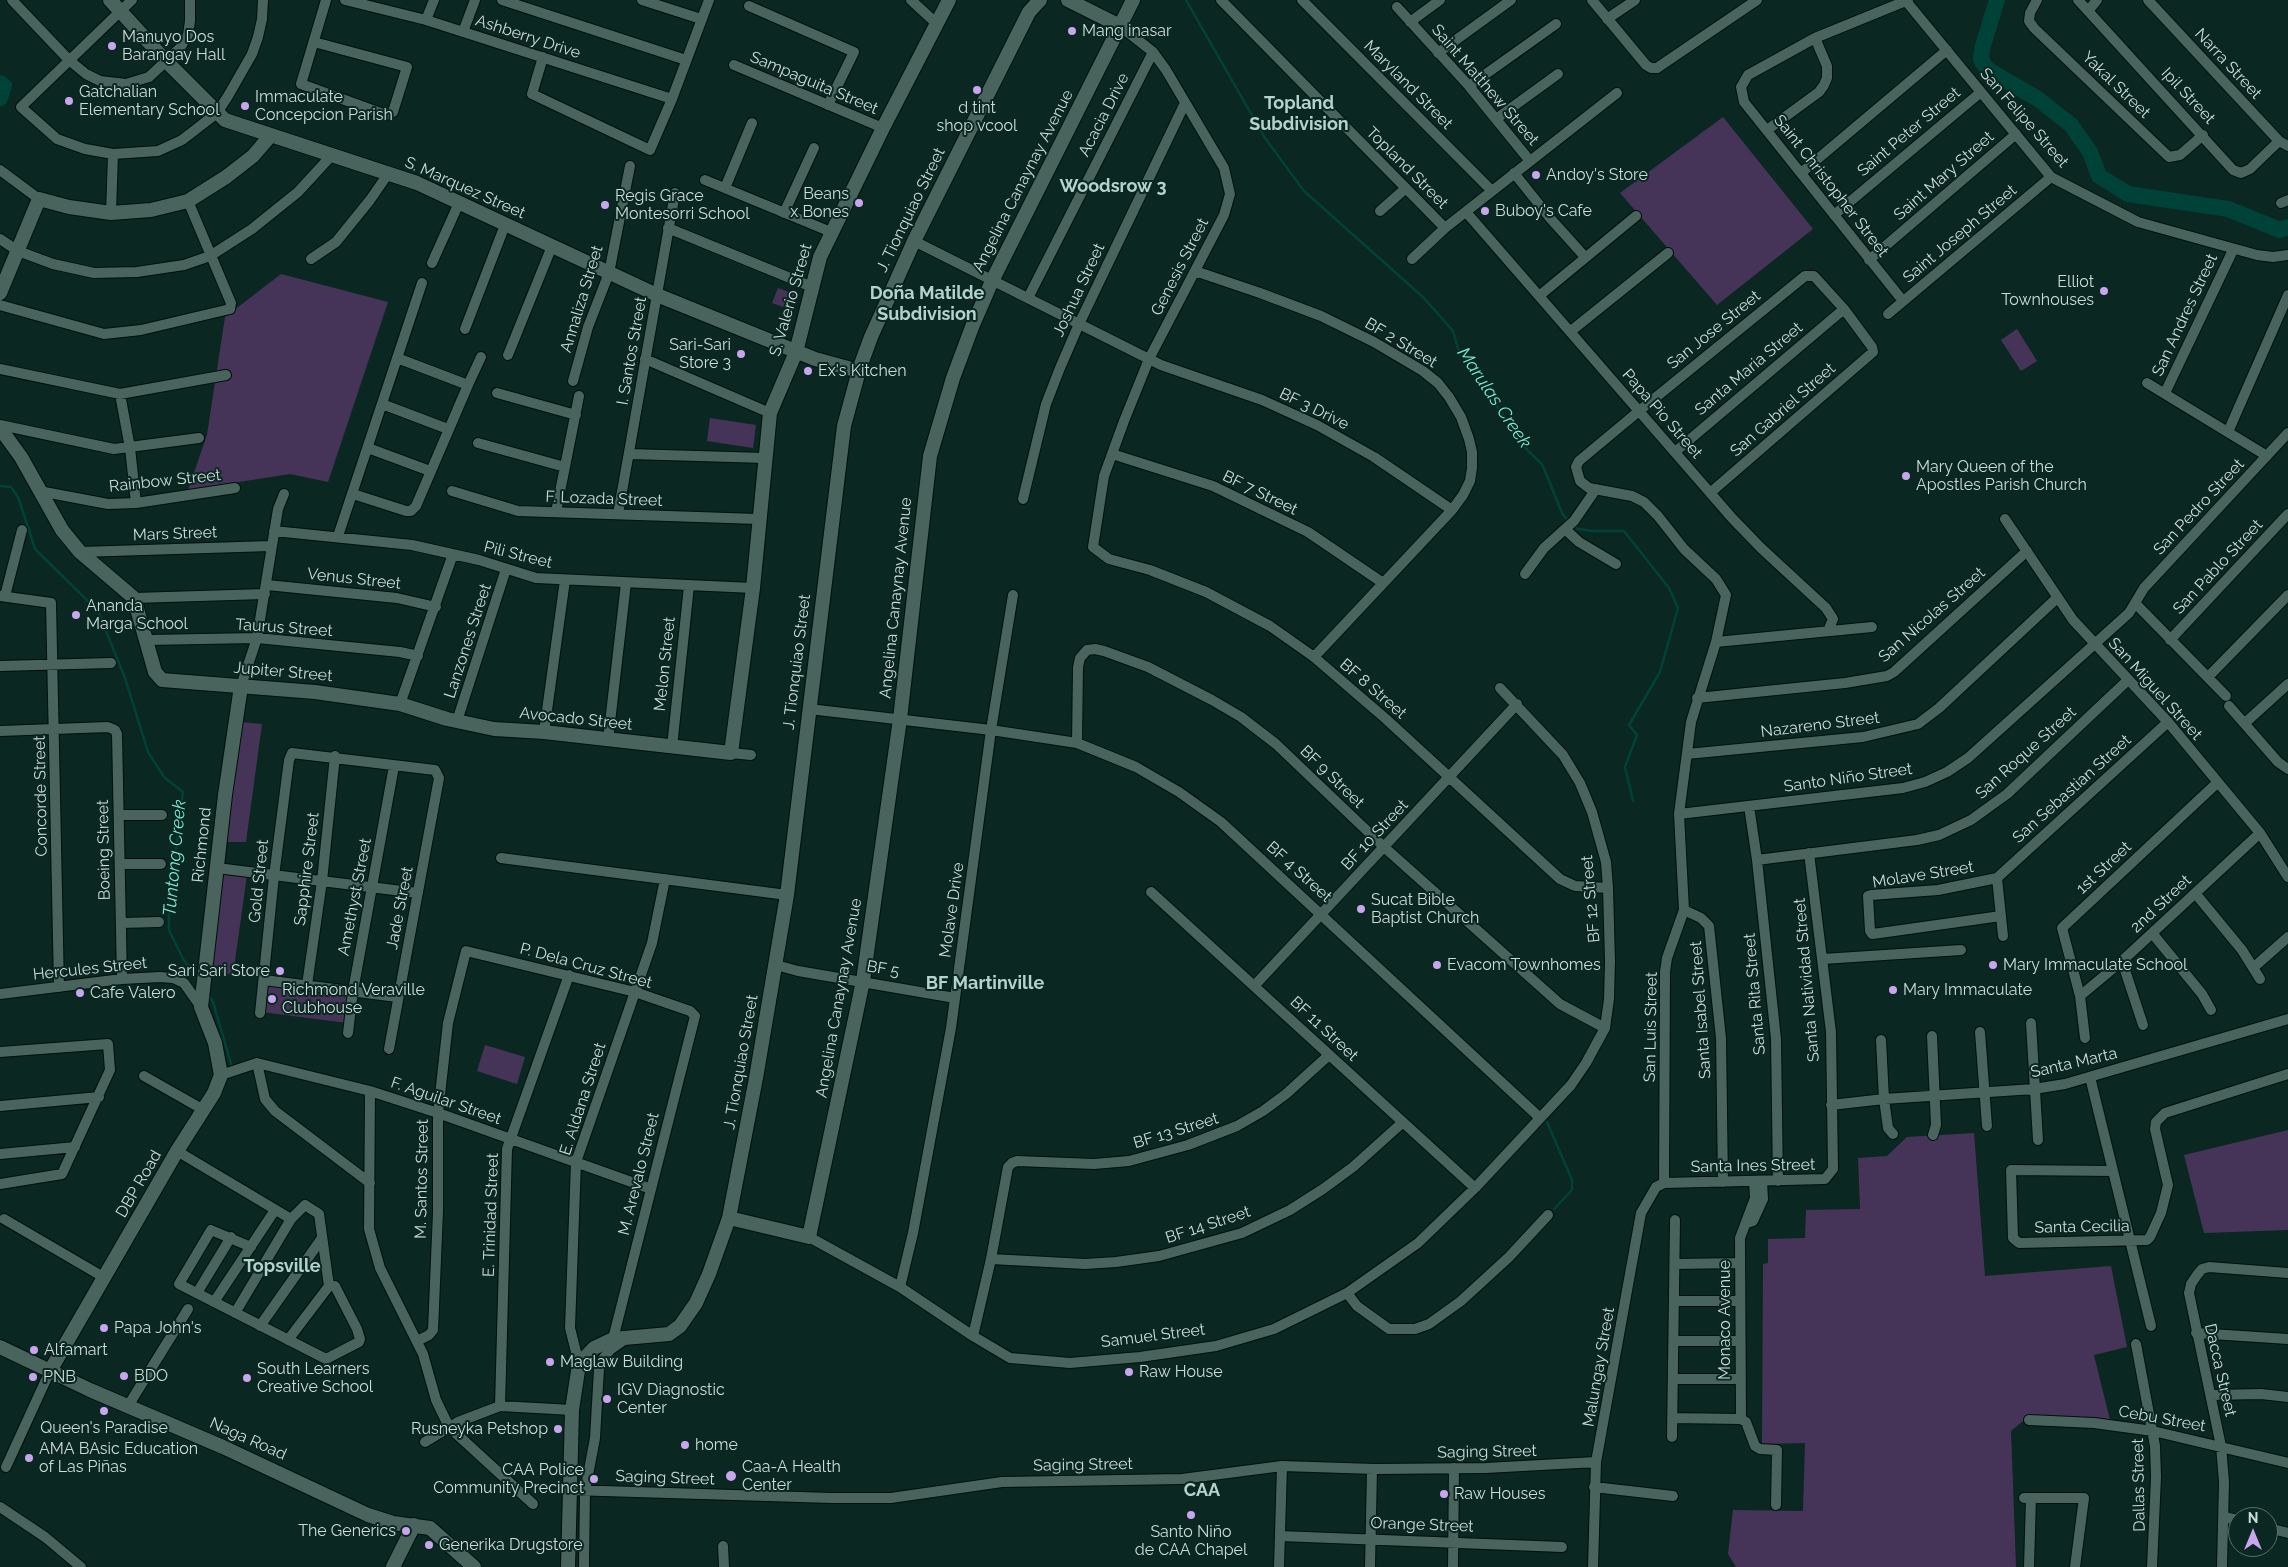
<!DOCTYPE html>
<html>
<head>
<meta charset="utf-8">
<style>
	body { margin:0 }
	#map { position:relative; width:2288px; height:1567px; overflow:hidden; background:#0b2721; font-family:Raleway,sans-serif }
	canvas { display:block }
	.north { position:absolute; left:2228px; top:1507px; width:50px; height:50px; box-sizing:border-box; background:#0b2721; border:1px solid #586f6a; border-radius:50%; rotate:0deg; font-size:14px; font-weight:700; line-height:20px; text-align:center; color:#ccdbd7 }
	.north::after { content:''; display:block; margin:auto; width:18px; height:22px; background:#c9a5ee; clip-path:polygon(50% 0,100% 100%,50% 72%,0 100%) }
</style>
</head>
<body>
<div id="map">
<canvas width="2288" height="1567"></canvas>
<div class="north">N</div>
</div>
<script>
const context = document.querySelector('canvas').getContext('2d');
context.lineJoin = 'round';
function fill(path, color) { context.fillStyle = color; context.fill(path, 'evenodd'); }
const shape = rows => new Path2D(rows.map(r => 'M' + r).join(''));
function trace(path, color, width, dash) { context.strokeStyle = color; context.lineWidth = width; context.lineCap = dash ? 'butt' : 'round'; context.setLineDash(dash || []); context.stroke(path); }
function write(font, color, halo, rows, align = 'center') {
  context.font = font + ' Raleway,sans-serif'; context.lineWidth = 4; context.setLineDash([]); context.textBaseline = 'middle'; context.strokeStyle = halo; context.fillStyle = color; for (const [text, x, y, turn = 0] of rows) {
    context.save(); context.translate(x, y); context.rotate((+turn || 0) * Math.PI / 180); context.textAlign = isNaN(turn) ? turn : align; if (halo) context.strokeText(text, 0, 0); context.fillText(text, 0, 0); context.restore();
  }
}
fill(shape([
	[1723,117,1813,229,1717,305,1620,193],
	[281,274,388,302,328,482,290,474,188,490,207,435,225,317],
	[778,288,795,294,789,309,772,303],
	[2017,329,2037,361,2021,371,2001,340],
	[710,418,756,425,753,448,707,441],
	[240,722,262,724,246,842,223,842],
	[221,871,247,875,233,975,210,971],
	[266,983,351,993,347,1023,262,1012],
	[485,1045,525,1057,517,1084,477,1071],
	[2288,1130,2288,1230,2204,1233,2184,1155],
	[1974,1133,1985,1276,2111,1266,2127,1347,2094,1355,2110,1420,2027,1418,2011,1431,2016,1567,1736,1567,1728,1554,1733,1510,1803,1511,1805,1443,1762,1444,1763,1264,1768,1263,1768,1239,1805,1238,1806,1210,1860,1209,1858,1158,1887,1156,1907,1137]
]), '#463458');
trace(shape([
	[1186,0,1265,138,1304,191,1424,298,1453,331,1459,352,1528,451,1542,464,1563,515,1570,522],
	[0,486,11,487,18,497,35,549,98,611,125,678,148,752,164,777,183,792,169,907,169,930,183,959,198,980],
	[1574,525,1578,529,1593,531,1624,531,1669,588,1678,608,1660,672,1629,725,1637,735,1625,767,1633,801],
	[208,995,213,1002,232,1067],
	[1547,1122,1572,1180,1572,1190,1554,1209]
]), '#004238', 2.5);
trace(shape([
	[1997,0,1982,49,1981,60,1988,70,2038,99,2071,125,2090,152,2099,176,2128,194,2228,209,2280,230,2288,227],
	[0,83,4,86,0,98]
]), '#004238', 16);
const street = shape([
	[12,0,69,60,86,74,100,81,126,84,149,77,180,48,188,35,190,21,190,0],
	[132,0,21,107,57,139,85,149,113,154,158,151,182,140,217,113,228,96,252,54,258,37,262,19,263,0],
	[345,0,426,20,672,99],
	[502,0,686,60],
	[642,0,701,19],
	[911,0,937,24],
	[1221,0,1445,228],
	[1302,0,1492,191],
	[1592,0,1646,65,1651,68,1657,68,1757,0],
	[2037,0,2030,13,2029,21,2034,28,2169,157,2180,155,2203,135],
	[2078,0,2233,170,2241,173,2250,169,2279,141],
	[2148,0,2279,141,2288,146],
	[1906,1,2051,177,2138,222,2257,255,2273,257,2288,255],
	[749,6,854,52,828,105],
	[1397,7,1469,86,1530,161],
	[2088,11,2097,0],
	[1607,19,1635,0],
	[426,20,434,0],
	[1410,22,1440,0],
	[1120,26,1153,52,1166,70,1224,168,1230,194,1224,215,1149,359,1124,421,1104,476,1093,547,1109,559,1150,570,1206,592,1270,626,1314,657,1386,719,1560,879,1575,886,1608,888],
	[463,32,475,0],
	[314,42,407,67,393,112,386,115,301,84,326,0],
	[1438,53,1511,0],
	[543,57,532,94,650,150,672,99,709,0],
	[734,65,883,128],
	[1469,86,1556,24],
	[1496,119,1558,74],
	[1767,130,1819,92,1824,85,1827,78,1827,66,1815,38],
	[0,170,39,199],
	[1514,173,1550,218,1585,257],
	[1801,173,1947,50],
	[705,180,831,232],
	[725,188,752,123],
	[2281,203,2288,200],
	[1380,211,1406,188],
	[1466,212,1732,518,1761,548,1826,608,1833,619,1828,631],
	[111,213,113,154],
	[784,213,814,148],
	[1834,215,1981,92],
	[668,228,812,287],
	[0,239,18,251,53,264,94,273,137,272,184,265,210,256,252,229,298,192,332,155],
	[914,241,1161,365,1262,400,1317,425,1374,457,1452,510],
	[311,259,336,242,370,200,388,174],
	[1412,259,1445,228,1617,93],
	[1869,260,2016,134],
	[432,263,459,203],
	[1195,271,1260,293,1321,316,1374,342,1423,371,1438,383,1449,397,1461,417,1469,439,1472,452,1472,468,1470,481,1463,495,1452,510,1314,657],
	[1539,296,1636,216],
	[1028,298,1153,52],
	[1903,301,1744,102,1741,87,1748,75,1815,38,1908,0],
	[0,305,104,334,141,330,230,309,231,303,188,201],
	[1888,314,2051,177],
	[465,329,505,225],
	[1571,331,1668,253],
	[508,355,552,246],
	[397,358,468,385,481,357],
	[645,359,770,413],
	[0,369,120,394,226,375],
	[573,381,588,327,609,273,630,166],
	[2147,383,2267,456],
	[497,393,576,415],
	[2165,393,2233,250],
	[120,394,130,448,136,503],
	[382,404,448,429],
	[0,425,114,449,199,438],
	[2228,432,2288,295],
	[478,443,565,467],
	[368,448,430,471],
	[1675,452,1844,309],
	[629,454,765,458],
	[1112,454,1213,486,1308,532,1383,583],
	[1596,489,1574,521,1565,529,1579,542,1616,564],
	[39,491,108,504,136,503,235,488],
	[452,491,518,511,758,519],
	[353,494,406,511,411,511,416,506,468,385],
	[1023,499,1046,404,1060,368,1079,324,1185,103],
	[556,512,579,396],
	[618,514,675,193],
	[2005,519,2073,620,2168,722,2260,833,2288,877],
	[274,531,412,545,479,560,536,578,753,588],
	[338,536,422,283],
	[80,552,271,546],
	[1525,574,1544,548,1565,529],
	[267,585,397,598,436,607],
	[0,596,51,603,59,987],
	[5,596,22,530],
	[134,598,265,594],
	[2135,603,2226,696],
	[147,640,257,638,400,652,418,656],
	[2170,640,2288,514],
	[1716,642,1872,627],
	[0,666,111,663],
	[2208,677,2288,595],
	[241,686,257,638,278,509,284,494],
	[1697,698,1845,683,1887,676,1894,672,2027,551],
	[400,704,453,554],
	[2229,706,2278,762,2288,769],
	[809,709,991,730,1077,743,1136,767,1179,792,1221,822,1539,1117],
	[457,721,506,569],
	[2245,723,2288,684],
	[0,731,108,727,115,730,117,734,122,979],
	[544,732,565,580],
	[608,740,626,583],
	[1077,743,1078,667,1080,658,1087,650,1095,649,1104,651,1148,667,1212,700,1241,717,1276,744,1384,847,1560,1004,1605,1028],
	[672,747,689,586],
	[731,753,751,755],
	[1687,754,1863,737,1918,724,1939,708,2057,598],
	[1749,806,1757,860,1776,1039,1778,1181],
	[1679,814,1903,788,1925,782,1947,772,1968,758,2129,613,2144,588,2288,433],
	[119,815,162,815],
	[501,858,787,895],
	[1757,860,1917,840,1939,835,1971,820,2007,794,2128,680],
	[120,864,161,864],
	[217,868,418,893],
	[1997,878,1938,890,1871,895,1868,896,1870,931,1872,934,1880,933,2001,916],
	[1997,878,2168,722],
	[1997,878,2003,936],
	[1151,892,1475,1188],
	[2195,893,2242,950,2260,979],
	[1684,910,1701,918,1709,926,1721,1038,1723,1182],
	[121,923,159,922],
	[2152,933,2202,994,2211,1010],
	[1823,959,1961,950],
	[2122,961,2143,1025],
	[776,965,798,971,955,998],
	[2253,968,2288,937],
	[264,980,397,997],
	[307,985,322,881,335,756],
	[1255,985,1517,704],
	[0,994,122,979,160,977,173,978,184,983,201,1007],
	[2080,996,2122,961,2260,833],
	[260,1013,274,876,289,760,292,753,435,770,439,778,389,1049],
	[2031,1023,2038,1140],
	[1980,1032,1987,1126],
	[348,1033,353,991,394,766],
	[1932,1036,1936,1125,1933,1135],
	[2085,1038,2080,996,2062,928,2217,783],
	[1881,1040,1884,1099,1888,1128,1893,1134],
	[0,1052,108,1044,110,1070,62,1174,0,1184],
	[257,1063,265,1099,275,1111,370,1183],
	[227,1073,257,1063,370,1091,438,1113,651,1189],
	[144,1076,202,1109],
	[2090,1077,2151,1326],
	[370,1091,369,1229,380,1268,423,1354,436,1400,449,1427,533,1504],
	[1831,1105,1884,1099,2034,1089,2065,1084,2288,1019],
	[0,1106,99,1097],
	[177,1151,291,1219],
	[0,1154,75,1147],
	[2113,1171,2011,1170,2013,1238,2019,1243,2147,1240,2150,1237,2161,1213,2168,1185,2155,1129,2156,1122,2165,1113,2288,1074],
	[1664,1183,1665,972,1667,958,1684,910,1679,814,1691,722,1716,642,1726,595,1716,579,1684,549,1658,516,1644,502,1632,496,1589,488,1580,481,1576,467,1579,461,1639,411,1805,276,1814,276,1844,309,1872,347,1873,352,1710,493],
	[4,1219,105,1278],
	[1747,1223,1753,1221,1763,1199,1762,1181],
	[809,1237,900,1287,973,1336,1010,1358,1070,1363,1140,1357,1216,1346,1274,1329,1347,1293,1418,1243,1475,1188,1571,1085,1586,1063,1605,1028,1609,999,1610,961,1608,888,1606,862,1592,812,1580,783,1563,755,1500,688],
	[251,1247,211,1230,179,1284,326,1359,359,1342,360,1339,357,1329,337,1290,335,1286,329,1286],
	[991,1259,1085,1264,1116,1262,1159,1256,1242,1233,1290,1210,1323,1189,1353,1167,1402,1123],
	[1675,1264,1740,1263],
	[900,1287,913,1233,951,1028,991,730,1013,595],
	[197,1293,231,1237],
	[1347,1293,1357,1306,1389,1329,1415,1329,1429,1324,1461,1301,1509,1257,1548,1215],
	[1674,1301,1740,1301],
	[214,1302,275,1210],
	[235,1313,291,1219,305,1205,319,1214,329,1286,288,1340],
	[260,1326,322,1238],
	[2196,1333,2288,1339],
	[973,1336,991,1259,1008,1167,1012,1163,1017,1161,1094,1164,1129,1161,1188,1145,1237,1126,1263,1111,1286,1094,1329,1055],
	[417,1341,429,1335,433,1330,438,1212,438,1113,448,1023,466,951,635,992,690,1011,695,1016,613,1339],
	[1674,1341,1740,1341],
	[2136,1344,2155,1446,2156,1477,2152,1567],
	[579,1364,570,1328,576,1162,652,943,665,879],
	[1673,1379,1741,1379],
	[2211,1395,2261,1394,2288,1397],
	[128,1406,188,1309],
	[500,1406,507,1149,569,975],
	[1672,1418,1741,1419,1746,1422,1755,1446,1760,1449,1777,1450,1776,1505],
	[1741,1419,1740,1238,1755,1198,1754,1181],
	[2029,1420,2094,1423,2153,1431,2288,1463],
	[1672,1437,1675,1220],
	[425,1442,458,1422,500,1406,572,1410],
	[6,1467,50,1371],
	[1594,1487,1673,1496],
	[570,1490,832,1498,891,1498,1002,1482,1182,1479,1282,1466,1375,1469,1486,1468,1596,1462],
	[2024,1498,2084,1498,2075,1567],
	[0,1507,45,1537,81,1567],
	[2224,1517,2238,1520],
	[2268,1528,2288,1533],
	[1280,1536,1562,1547],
	[723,1546,724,1567],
	[584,1567,585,1491,595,1438,599,1369,602,1360,610,1350,627,1338],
	[1279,1567,1282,1466],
	[1370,1567,1372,1469],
	[1453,1567,1454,1468],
	[1593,1567,1596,1462,1641,1213,1656,1187,1664,1183,1825,1179,1833,1169,1831,1032,1809,853],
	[2029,1567,2031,1498],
	[2222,1567,2224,1482,2221,1446,2189,1293,2191,1284,2197,1275,2202,1269,2209,1267,2288,1273]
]);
const secondary = shape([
	[110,0,167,62,225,120,417,183,657,295,815,359,859,371],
	[1068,0,1120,26],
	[0,293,39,199,69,207,111,213,151,210,188,201,226,177,253,156,271,135],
	[0,428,21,457,62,530,80,552,134,598,155,672,162,680,315,692,400,704,447,719,494,729,544,732,731,753,753,588,770,413,796,352,820,257,883,128,949,0],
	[729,1218,809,1237,863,981,900,719,930,456,953,378,972,327,992,281,1133,0],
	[0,1347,90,1390,223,1447,368,1515,393,1523,430,1528,474,1567],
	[50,1371,177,1151,214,1093,221,1075,215,1043,201,1007,225,795,241,686],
	[393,1567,414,1525],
	[568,1567,572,1410,579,1364,594,1348,613,1339,669,1334,680,1326,696,1303,709,1274,729,1218,756,1078,787,895,844,426,860,367,871,337,914,241,1029,12,1040,0]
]);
trace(street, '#000f0b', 12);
trace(secondary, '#000f0b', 16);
trace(street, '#48645d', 10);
trace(secondary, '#48645d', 14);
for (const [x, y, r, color] of [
	[1072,31,5,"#c9a5ee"],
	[112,46,5,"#c9a5ee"],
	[977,90,5,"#c9a5ee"],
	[69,101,5,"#c9a5ee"],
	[245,106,5,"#c9a5ee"],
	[1536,175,5,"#c9a5ee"],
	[859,203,5,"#c9a5ee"],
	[605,205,5,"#c9a5ee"],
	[1485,211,5,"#c9a5ee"],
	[2104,291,5,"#c9a5ee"],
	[741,354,5,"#c9a5ee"],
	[808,371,5,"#c9a5ee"],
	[1906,476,5,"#c9a5ee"],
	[76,615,5,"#c9a5ee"],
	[1361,909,5,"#c9a5ee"],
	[1437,965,5,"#c9a5ee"],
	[1993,965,5,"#c9a5ee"],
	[280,971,5,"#c9a5ee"],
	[1893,990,5,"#c9a5ee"],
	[80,993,5,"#c9a5ee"],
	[272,999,5,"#c9a5ee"],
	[104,1328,5,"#c9a5ee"],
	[34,1350,5,"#c9a5ee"],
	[550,1362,5,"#c9a5ee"],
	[1129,1372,5,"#c9a5ee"],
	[124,1376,5,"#c9a5ee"],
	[33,1377,5,"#c9a5ee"],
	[247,1378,5,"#c9a5ee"],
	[607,1399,5,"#c9a5ee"],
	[104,1411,5,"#c9a5ee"],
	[558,1429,5,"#c9a5ee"],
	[685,1445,5,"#c9a5ee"],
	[29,1458,5,"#c9a5ee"],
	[731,1476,6,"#c9a5ee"],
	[594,1479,5,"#c9a5ee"],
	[1444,1494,5,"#c9a5ee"],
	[1191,1515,5,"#c9a5ee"],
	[406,1531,5,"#c9a5ee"],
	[429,1545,5,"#c9a5ee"]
]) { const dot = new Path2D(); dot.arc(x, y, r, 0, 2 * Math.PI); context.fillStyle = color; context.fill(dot); trace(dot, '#0b2721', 2); }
write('16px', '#ccdbd7', '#0b2721', [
	["Mang inasar",1082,31],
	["Manuyo Dos",122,37],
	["Barangay Hall",122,55],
	["Gatchalian",79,92],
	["Elementary School",79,110],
	["Immaculate",255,97],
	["Concepcion Parish",255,115],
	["d tint",977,108,"center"],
	["shop vcool",977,126,"center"],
	["Andoy's Store",1546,175],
	["Beans",849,194,"right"],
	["x Bones",849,212,"right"],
	["Regis Grace",615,196],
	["Montesorri School",615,214],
	["Buboy's Cafe",1495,211],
	["Elliot",2094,282,"right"],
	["Townhouses",2094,300,"right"],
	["Sari-Sari",731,345,"right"],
	["Store 3",731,363,"right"],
	["Ex's Kitchen",818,371],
	["Mary Queen of the",1916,467],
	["Apostles Parish Church",1916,485],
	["Ananda",86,606],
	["Marga School",86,624],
	["Sucat Bible",1371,900],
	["Baptist Church",1371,918],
	["Evacom Townhomes",1447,965],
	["Mary Immaculate School",2003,965],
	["Sari Sari Store",270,971,"right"],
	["Richmond Veraville",282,990],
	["Clubhouse",282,1008],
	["Mary Immaculate",1903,990],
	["Cafe Valero",90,993],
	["Papa John's",114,1328],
	["Alfamart",44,1350],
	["Maglaw Building",560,1362],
	["South Learners",257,1369],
	["Creative School",257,1387],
	["Raw House",1139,1372],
	["BDO",134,1376],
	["PNB",43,1377],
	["IGV Diagnostic",617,1390],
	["Center",617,1408],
	["Queen's Paradise",104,1428,"center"],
	["Rusneyka Petshop",548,1429,"right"],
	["home",695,1445],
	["AMA BAsic Education",39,1449],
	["of Las Piñas",39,1467],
	["Caa-A Health",742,1467],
	["Center",742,1485],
	["CAA Police",584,1470,"right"],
	["Community Precinct",584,1488,"right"],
	["Raw Houses",1454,1494],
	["The Generics",396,1531,"right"],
	["Santo Niño",1191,1532,"center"],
	["de CAA Chapel",1191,1550,"center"],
	["Generika Drugstore",439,1545]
], 'left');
write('16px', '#ccdbd7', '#0b2721', [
	["Ashberry Drive",528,37,18],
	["Narra Street",2228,64,47],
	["Sampaguita Street",814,83,23],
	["Maryland Street",1408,85,45],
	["Saint Matthew Street",1485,85,49],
	["Yakal Street",2116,85,44],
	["Ipil Street",2188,96,47],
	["Acacia Drive",1104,115,-63],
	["San Felipe Street",2024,118,49],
	["Saint Peter Street",1909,132,-40],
	["Topland Street",1407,168,45],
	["Saint Mary Street",1944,176,-41],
	["Angelina Canaynay Avenue",1023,181,-63],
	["Saint Christopher Street",1831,186,52],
	["S. Marquez Street",465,188,24],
	["J. Tionquiao Street",911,210,-64],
	["Saint Joseph Street",1960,234,-40],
	["Genesis Street",1180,267,-63],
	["Joshua Street",1079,290,-65],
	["Annaliza Street",582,299,-73],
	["S. Valerio Street",791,300,-74],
	["San Andres Street",2185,315,-65],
	["San Jose Street",1714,330,-39],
	["BF 2 Street",1401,343,31],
	["I. Santos Street",632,351,-80],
	["Santa Maria Street",1749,369,-40],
	["BF 3 Drive",1314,409,26],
	["San Gabriel Street",1783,410,-41],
	["Papa Pio Street",1662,414,49],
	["Rainbow Street",165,481,-6],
	["BF 7 Street",1260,493,26],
	["F. Lozada Street",604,499,2],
	["San Pedro Street",2199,507,-47],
	["Mars Street",175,534,-2],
	["Pili Street",518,555,14],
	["San Pablo Street",2218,567,-47],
	["Venus Street",354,579,6],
	["Angelina Canaynay Avenue",896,598,-84],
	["San Nicolas Street",1932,615,-41],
	["Taurus Street",284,628,4],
	["Lanzones Street",468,641,-72],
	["J. Tionquiao Street",797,662,-83],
	["Melon Street",665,664,-84],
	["Jupiter Street",283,672,5],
	["BF 8 Street",1373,689,41],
	["San Miguel Street",2155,689,48],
	["Avocado Street",576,719,6],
	["Nazareno Street",1820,725,-7],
	["San Roque Street",2026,753,-42],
	["BF 9 Street",1332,777,44],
	["Santo Niño Street",1848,778,-8],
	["San Sebastian Street",2072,789,-42],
	["Concorde Street",41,796,-91],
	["BF 10 Street",1375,835,-47],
	["Richmond",202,845,-84],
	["Boeing Street",104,850,-91],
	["1st Street",2104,868,-43],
	["Sapphire Street",307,869,-83],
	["BF 4 Street",1299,872,42],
	["Molave Street",1923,875,-9],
	["Gold Street",259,881,-84],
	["Amethyst Street",355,897,-79],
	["BF 12 Street",1591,899,-95],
	["2nd Street",2161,904,-43],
	["Jade Street",400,908,-79],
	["Molave Drive",952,910,-82],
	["P. Dela Cruz Street",586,966,15],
	["Hercules Street",90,969,-6],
	["BF 5",883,969,10],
	["Santa Natividad Street",1807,980,-95],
	["Santa Rita Street",1755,994,-95],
	["Angelina Canaynay Avenue",839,998,-80],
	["Santa Isabel Street",1701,1010,-94],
	["San Luis Street",1651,1027,-89],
	["BF 11 Street",1324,1029,43],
	["J. Tionquiao Street",741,1062,-80],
	["Santa Marta",2074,1063,-13],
	["E. Aldana Street",583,1099,-72],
	["F. Aguilar Street",446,1101,19],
	["BF 13 Street",1176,1131,-17],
	["Santa Ines Street",1753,1166,-1],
	["M. Arevalo Street",639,1174,-76],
	["M. Santos Street",422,1179,-89],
	["DBP Road",139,1184,-60],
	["E. Trinidad Street",491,1215,-88],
	["BF 14 Street",1208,1225,-18],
	["Santa Cecilia",2082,1227,-1],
	["Monaco Avenue",1725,1320,-90],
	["Samuel Street",1153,1336,-7],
	["Malungay Street",1599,1367,-80],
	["Dacca Street",2220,1370,77],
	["Cebu Street",2162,1419,10],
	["Naga Road",248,1439,24],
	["Saging Street",1487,1452,-1],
	["Saging Street",1083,1465,-1],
	["Saging Street",665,1478,2],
	["Dallas Street",2139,1485,-91],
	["Orange Street",1422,1525,2]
]);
write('bold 18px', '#b4d3cb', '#0b2721', [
	["Topland",1299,104],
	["Subdivision",1299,125],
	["Woodsrow 3",1113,187],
	["Doña Matilde",927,294],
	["Subdivision",927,315],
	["BF Martinville",985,984],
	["Topsville",282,1267],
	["CAA",1202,1491]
]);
write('italic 18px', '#7ae9d2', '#0b2721', [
	["Marulas Creek",1494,398,56],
	["Tuntong Creek",175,858,-85]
]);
</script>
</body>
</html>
